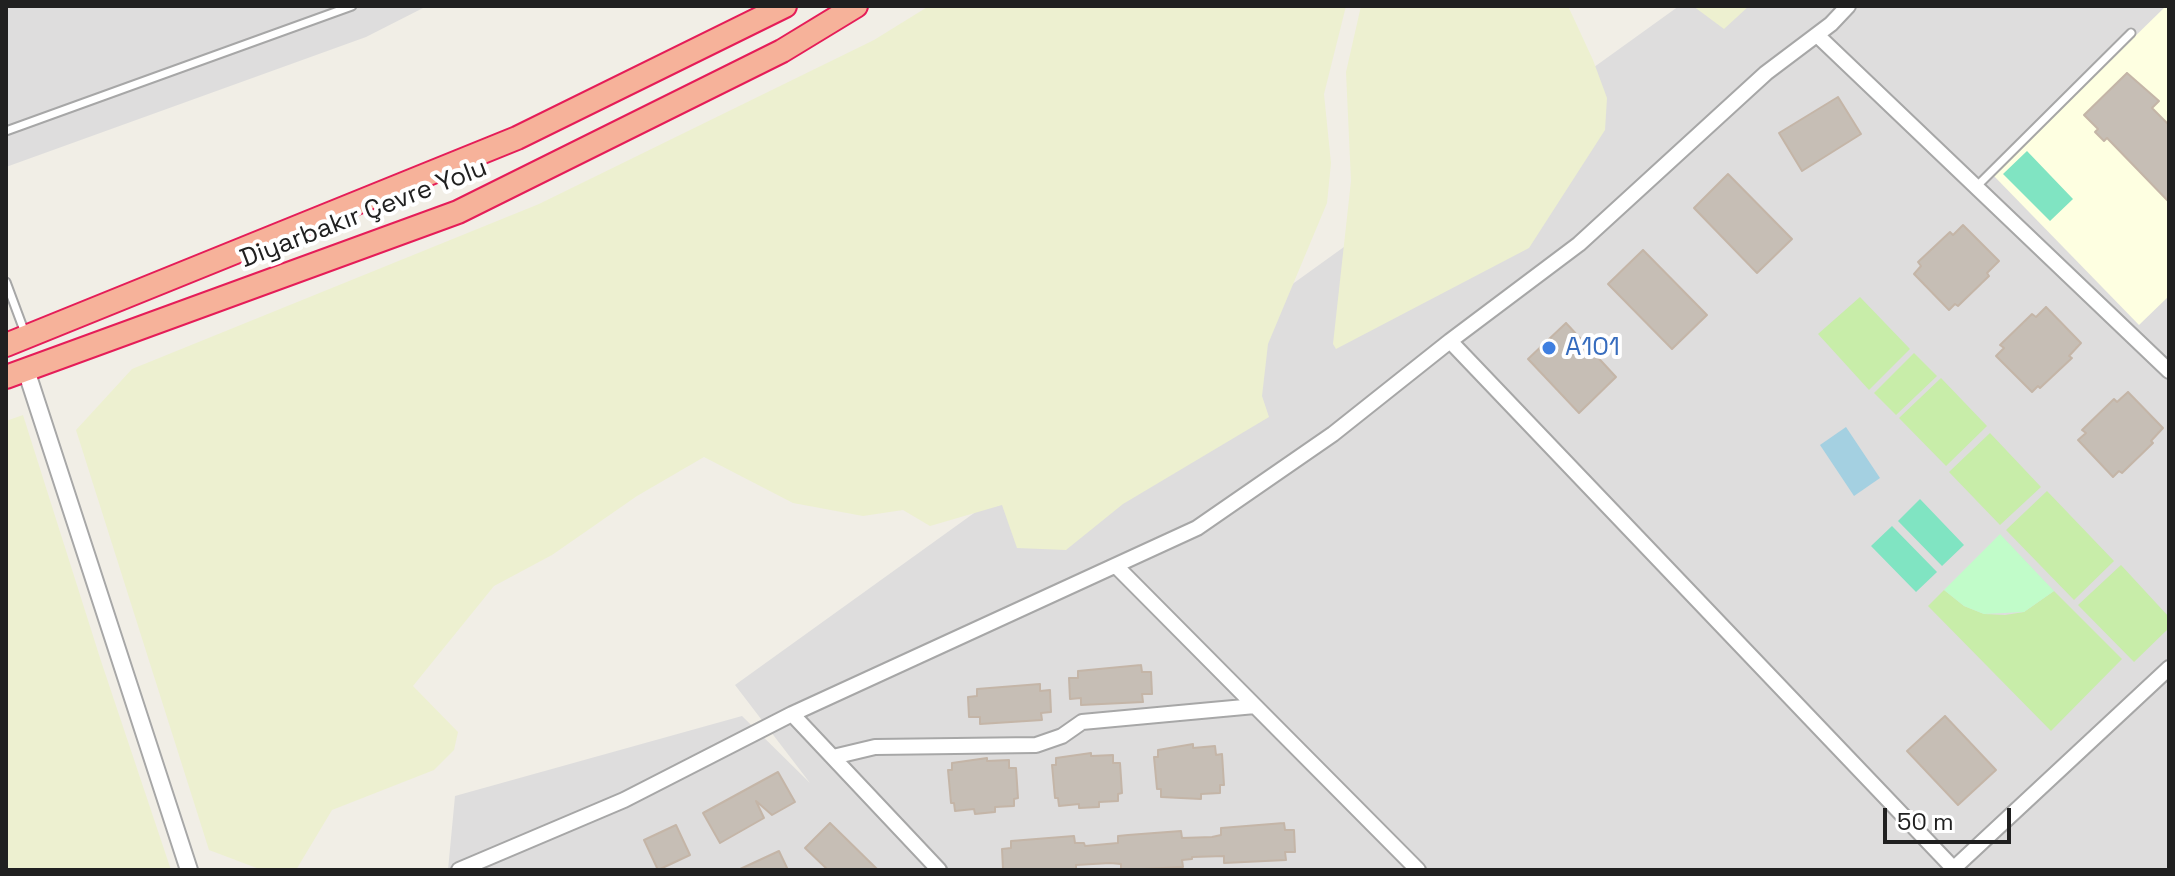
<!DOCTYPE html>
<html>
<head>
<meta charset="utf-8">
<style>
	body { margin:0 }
	#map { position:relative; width:2175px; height:876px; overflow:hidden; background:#f1eee6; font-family:"Space Grotesk",sans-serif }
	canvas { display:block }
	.frame { position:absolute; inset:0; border:8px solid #202020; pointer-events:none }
	.scale { position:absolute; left:1883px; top:808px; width:128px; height:36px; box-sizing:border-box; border:4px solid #202020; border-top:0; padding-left:10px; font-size:24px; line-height:28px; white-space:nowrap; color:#202020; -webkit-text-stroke:6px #fff; paint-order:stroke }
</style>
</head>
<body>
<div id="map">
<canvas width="2175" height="876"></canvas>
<div class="frame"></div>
<div class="scale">50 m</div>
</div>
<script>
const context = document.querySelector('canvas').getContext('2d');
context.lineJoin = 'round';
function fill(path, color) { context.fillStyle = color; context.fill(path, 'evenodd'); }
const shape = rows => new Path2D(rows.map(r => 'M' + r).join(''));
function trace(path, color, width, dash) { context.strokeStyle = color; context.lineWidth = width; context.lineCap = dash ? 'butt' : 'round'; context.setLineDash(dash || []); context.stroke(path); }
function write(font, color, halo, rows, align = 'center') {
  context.font = font + ' "Space Grotesk",sans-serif'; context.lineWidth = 8; context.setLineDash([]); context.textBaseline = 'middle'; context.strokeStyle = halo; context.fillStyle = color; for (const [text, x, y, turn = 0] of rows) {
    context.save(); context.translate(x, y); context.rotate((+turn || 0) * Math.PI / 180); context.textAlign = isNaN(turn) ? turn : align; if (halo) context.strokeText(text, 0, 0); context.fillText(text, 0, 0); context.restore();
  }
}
fill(shape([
	[6,6,427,6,366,37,6,167],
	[1679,6,2169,6,2169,870,448,870,455,796,742,716,810,783,735,685]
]), '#dedddd');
fill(shape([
	[2166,6,2169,6,2169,296,2139,325,1993,175]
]), '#feffe1');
fill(shape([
	[929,6,1346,6,1324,94,1331,163,1327,203,1268,344,1262,396,1269,417,1123,504,1066,550,1017,548,1002,505,930,526,903,510,863,516,793,503,704,457,637,496,552,555,494,586,413,686,458,732,454,750,434,770,332,810,296,870,262,870,209,850,76,430,132,369,539,204,874,40],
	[1361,6,1568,6,1593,60,1607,98,1605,130,1529,248,1336,349,1333,344,1351,181,1346,72],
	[1693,6,1749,6,1724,29],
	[23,415,101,661,171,870,6,870,6,421]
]), '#edf0d0');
fill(shape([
	[1860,297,1910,349,1869,390,1818,334],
	[1914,353,1937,376,1896,415,1874,393],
	[1941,378,1987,426,1946,466,1899,418],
	[1990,433,2041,487,2000,525,1949,472],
	[2047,491,2114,561,2074,600,2006,530],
	[2121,565,2169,617,2169,628,2134,662,2078,605],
	[1944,590,1964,606,1984,614,2005,615,2024,612,2054,591,2122,659,2051,731,1928,606]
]), '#c8eda9');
fill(shape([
	[2000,534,2054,591,2024,612,1984,614,1964,606,1944,590]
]), '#c1fcc9');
fill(shape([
	[2027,151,2073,199,2050,221,2003,174],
	[1920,499,1964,545,1942,566,1898,521],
	[1892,526,1937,572,1916,592,1871,546]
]), '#80e4c2');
fill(shape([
	[1846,427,1880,478,1854,496,1820,445]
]), '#a4d0e1');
const building = shape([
	[2127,73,2159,101,2152,108,2169,125,2169,202,2107,138,2104,141,2095,132,2098,129,2084,115,2127,73],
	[1838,97,1861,134,1802,171,1779,133,1838,97],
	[1728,174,1792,239,1757,273,1694,208,1728,174],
	[1963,225,1999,261,1987,273,1989,276,1958,306,1955,304,1949,310,1914,274,1921,266,1918,262,1950,232,1953,235,1963,225],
	[1643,250,1707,315,1672,349,1608,284,1643,250],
	[2046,307,2081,343,2069,356,2072,358,2040,388,2038,386,2032,392,1996,356,2004,348,2000,345,2032,314,2036,317,2046,307],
	[1566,323,1616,377,1579,413,1528,359,1566,323],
	[2128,392,2163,428,2151,441,2153,443,2122,473,2119,471,2113,477,2078,440,2086,433,2082,430,2114,399,2117,402,2128,392],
	[1141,665,1142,672,1151,672,1152,694,1142,694,1143,702,1081,705,1081,698,1070,699,1069,678,1078,678,1078,671,1141,665],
	[1040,684,1040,691,1050,690,1051,712,1041,713,1042,720,980,724,980,717,969,717,968,697,977,696,977,689,1040,684],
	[1945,716,1996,770,1958,805,1907,751,1945,716],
	[1193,744,1193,748,1215,746,1216,755,1222,754,1224,785,1220,785,1220,793,1201,794,1201,799,1161,797,1161,789,1157,789,1154,757,1158,757,1158,750,1193,744],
	[1091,753,1091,756,1113,755,1113,763,1120,763,1122,793,1118,794,1118,801,1099,802,1099,807,1079,808,1079,804,1059,806,1058,798,1055,798,1052,765,1056,765,1056,758,1091,753],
	[987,758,987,761,1009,760,1009,768,1016,768,1018,798,1014,799,1014,806,995,807,995,812,975,814,974,809,955,811,954,803,951,803,948,770,952,770,952,763,987,758],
	[778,772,795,802,772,815,756,801,764,818,720,843,703,813,778,772],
	[830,823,878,870,828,870,805,848,830,823],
	[1284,823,1285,830,1294,830,1295,852,1285,852,1286,860,1224,863,1224,856,1192,857,1192,859,1182,860,1183,867,1121,870,1121,864,1110,863,1076,865,1076,870,1003,869,1002,849,1011,848,1011,841,1074,836,1075,843,1084,843,1085,846,1118,843,1118,836,1128,835,1181,831,1182,838,1212,837,1221,835,1221,828,1284,823],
	[676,825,690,855,658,870,644,840,676,825],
	[779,851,788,870,738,870,779,851]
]);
fill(building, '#c6beb5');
trace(building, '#c4b5a7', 2);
const service = shape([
	[6,131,352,6],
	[1977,186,2131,33],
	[6,282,25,333]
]);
const minor = shape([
	[1817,35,2169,371],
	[1450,341,1955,870],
	[1116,566,1418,870],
	[792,714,939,870],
	[833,757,875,747,1036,745,1062,736,1082,722,1255,706],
	[459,870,624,800,792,714,1197,528,1333,434,1450,341,1579,244,1766,73,1831,24,1848,6],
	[1952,870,2169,668]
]);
const tertiary = shape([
	[26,370,189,870]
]);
const trunk = shape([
	[6,345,517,138,785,6],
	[6,377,458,212,782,51,856,6]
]);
trace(service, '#a7a7a7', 11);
trace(minor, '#a7a7a7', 18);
trace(tertiary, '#a7a7a7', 20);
trace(trunk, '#e51d58', 26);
trace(service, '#fff', 7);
trace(minor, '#fff', 14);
trace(tertiary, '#fff', 16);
trace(trunk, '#f6b29a', 22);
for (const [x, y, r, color] of [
	[1549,348,8,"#3f7fe0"]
]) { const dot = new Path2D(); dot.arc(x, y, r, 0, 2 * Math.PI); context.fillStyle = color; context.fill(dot); trace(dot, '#fff', 3); }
write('26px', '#202020', '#fff', [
	["Diyarbakır Çevre Yolu",364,214,-21]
]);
write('26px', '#366cbe', '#fff', [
	["A101",1565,348]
], 'left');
</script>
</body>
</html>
